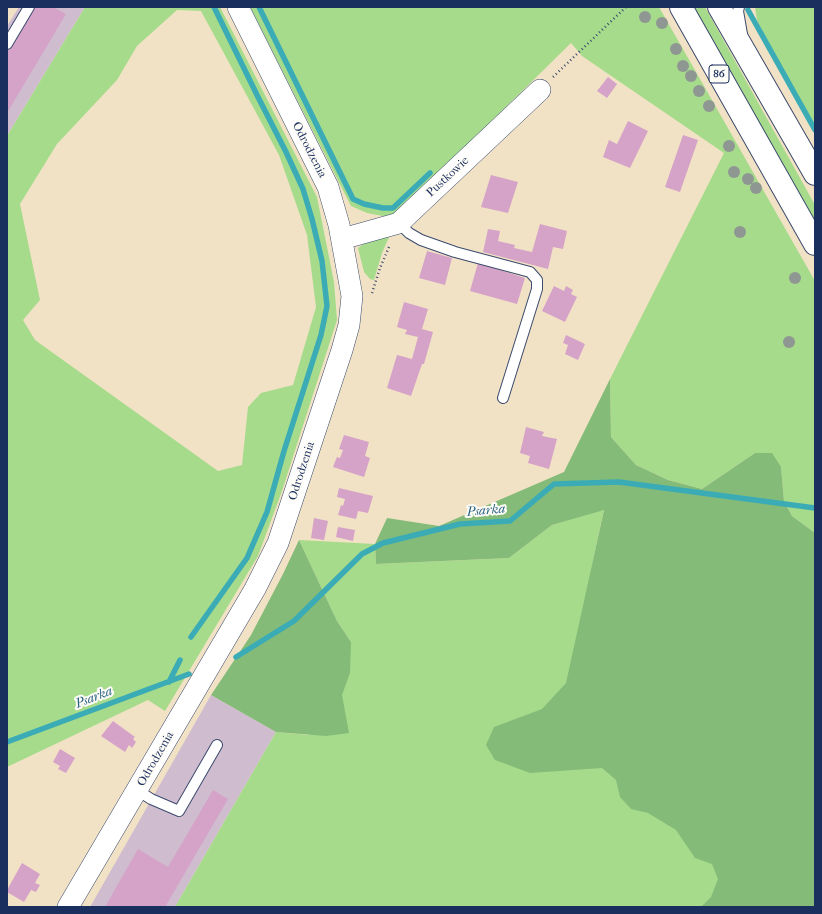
<!DOCTYPE html>
<html>
<head>
<meta charset="utf-8">
<style>
	body { margin:0 }
	#map { position:relative; width:822px; height:914px; overflow:hidden; background:#f2e2c5; font-family:"IM FELL French Canon",serif }
	canvas { display:block }
	.frame { position:absolute; inset:0; border:8px solid #1b2f5e; pointer-events:none }
</style>
</head>
<body>
<div id="map">
<canvas width="822" height="914"></canvas>
<div class="frame"></div>
</div>
<script>
const context = document.querySelector('canvas').getContext('2d');
context.lineJoin = 'round';
function fill(path, color) { context.fillStyle = color; context.fill(path, 'evenodd'); }
const shape = rows => new Path2D(rows.map(r => 'M' + r).join(''));
function trace(path, color, width, dash) { context.strokeStyle = color; context.lineWidth = width; context.lineCap = dash ? 'butt' : 'round'; context.setLineDash(dash || []); context.stroke(path); }
function write(font, color, halo, rows, align = 'center') {
  context.font = font + ' "IM FELL French Canon",serif'; context.lineWidth = 4; context.setLineDash([]); context.textBaseline = 'middle'; context.strokeStyle = halo; context.fillStyle = color; for (const [text, x, y, turn = 0] of rows) {
    context.save(); context.translate(x, y); context.rotate((+turn || 0) * Math.PI / 180); context.textAlign = isNaN(turn) ? turn : align; if (halo) context.strokeText(text, 0, 0); context.fillText(text, 0, 0); context.restore();
  }
}
fill(shape([
	[19,7,85,7,7,136,7,26],
	[211,695,276,732,175,907,90,907]
]), '#cfbdcf');
fill(shape([
	[85,7,220,7,317,197,334,282,337,320,282,491,258,556,165,711,148,700,7,767,7,136],
	[177,10,201,11,279,155,307,235,316,307,293,385,261,393,248,407,242,465,218,471,35,340,23,320,40,300,20,204,57,144,117,80,137,46],
	[250,7,659,7,815,281,815,533,792,516,784,501,781,467,755,453,702,489,668,480,636,465,611,437,610,379,724,153,582,56,571,43,393,218,367,213,351,206],
	[693,7,705,7,815,205,815,224],
	[755,7,815,7,815,127,767,41,757,20],
	[390,235,382,253,374,280,370,279,364,272,358,248,370,239],
	[604,509,591,570,815,553,815,907,175,907,276,732,309,735,351,642,337,621,299,540,375,544,376,564,509,558,552,525]
]), '#a6db8c');
fill(shape([
	[610,379,611,437,636,465,668,480,702,489,755,453,772,453,781,467,784,501,792,516,815,533,815,907,701,907,711,897,718,879,712,864,695,858,676,830,648,813,631,809,620,797,616,780,602,768,530,773,495,760,486,745,494,727,542,709,566,683,604,510,552,525,509,558,376,564,375,544,387,518,439,526,564,472],
	[299,540,337,621,351,642,350,673,342,695,349,733,326,736,276,732,211,695,251,635,283,574]
]), '#84bb78');
trace(shape([
	[259,7,353,199,364,204,383,208,393,208,430,173],
	[748,10,815,130],
	[191,637,247,558,267,512,284,451,321,335,327,306,322,261,312,219,303,189,286,152,258,97,214,7],
	[236,657,294,621,362,554,383,543,460,524,510,521,554,484,619,482,815,508],
	[169,682,180,660],
	[7,742,189,674]
]), '#3bacb5', 5.5);
fill(shape([
	[35,7,53,7,66,14,7,113,7,53],
	[608,77,617,84,607,98,597,91],
	[628,121,648,131,630,168,603,157,609,140,617,144],
	[683,135,698,140,680,192,665,187],
	[491,175,518,182,508,213,481,207],
	[540,224,567,231,563,249,553,247,548,269,483,252,488,229,500,231,498,241,515,245,514,248,532,252],
	[427,251,452,258,445,285,419,278],
	[478,263,525,278,517,304,470,291],
	[554,286,564,291,566,286,573,290,571,294,577,297,565,322,542,311],
	[404,302,428,309,422,329,433,332,424,364,422,364,411,396,387,388,397,355,412,359,418,337,405,334,407,330,397,327],
	[566,335,585,344,578,360,565,354,568,345,563,343],
	[526,427,544,432,542,436,557,439,549,469,528,463,530,456,520,453],
	[344,435,369,442,365,456,370,458,364,477,333,467,337,457,340,458,343,450,339,449],
	[339,488,373,496,368,513,358,511,356,519,338,515,341,505,343,506,345,499,337,497],
	[314,518,328,521,324,540,311,538],
	[338,527,355,530,353,541,336,537],
	[113,721,135,737,133,739,136,742,132,748,129,745,125,752,101,736],
	[60,749,75,758,66,773,58,769,60,766,53,762],
	[213,790,228,799,165,907,105,907,138,849,168,867],
	[22,863,40,874,35,883,40,885,36,892,31,890,24,902,7,892,7,890]
]), '#d5a2c8');
const service = shape([
	[739,7,738,11,742,34],
	[7,44,29,7],
	[399,223,409,233,421,240,455,252,530,272,537,280,537,289,503,398],
	[137,790,151,799,179,811,217,745]
]);
const minor = shape([
	[342,239,399,223,540,90],
	[68,907,255,589,278,543,342,350,349,325,352,296,339,225,328,187,238,7]
]);
const primary = shape([
	[681,7,815,244],
	[719,7,815,174]
]);
trace(service, '#3b4a6d', 12);
trace(minor, '#3b4a6d', 22);
trace(primary, '#3b4a6d', 24);
trace(shape([
	[553,77,626,7],
	[372,293,380,268,389,247]
]), '#3b4a6d', 2.5, [1, 3]);
trace(service, '#fff', 10);
trace(minor, '#fff', 21);
trace(primary, '#fff', 22);
context.fillStyle = '#8f9793';
for (const [x, y] of [
	[645,17],
	[662,23],
	[676,49],
	[683,66],
	[691,76],
	[699,91],
	[709,106],
	[729,146],
	[734,172],
	[748,179],
	[756,188],
	[740,232],
	[795,278],
	[789,342]
]) { context.beginPath(); context.arc(x, y, 6, 0, 2 * Math.PI); context.fill(); }
for (const [x, y, w] of [
	[719,74,20]
]) { const box = new Path2D(); box.roundRect(x - w / 2, y - 9, w, 18, 3); context.fillStyle = '#fdfcf7'; context.fill(box); trace(box, '#1b2f5e', 1); }
write('bold 11px', '#1b2f5e', null, [
	["86",719,74]
]);
write('12px', '#1b2f5e', '#fdfcf7', [
	["Odrodzenia",309,150,63],
	["Pustkowie",448,177,-43],
	["Odrodzenia",302,471,-72],
	["Odrodzenia",156,759,-60]
]);
write('italic 13px', '#286181', '#fdfcf7', [
	["Psarka",486,511,-5],
	["Psarka",94,698,-21]
]);
</script>
</body>
</html>
